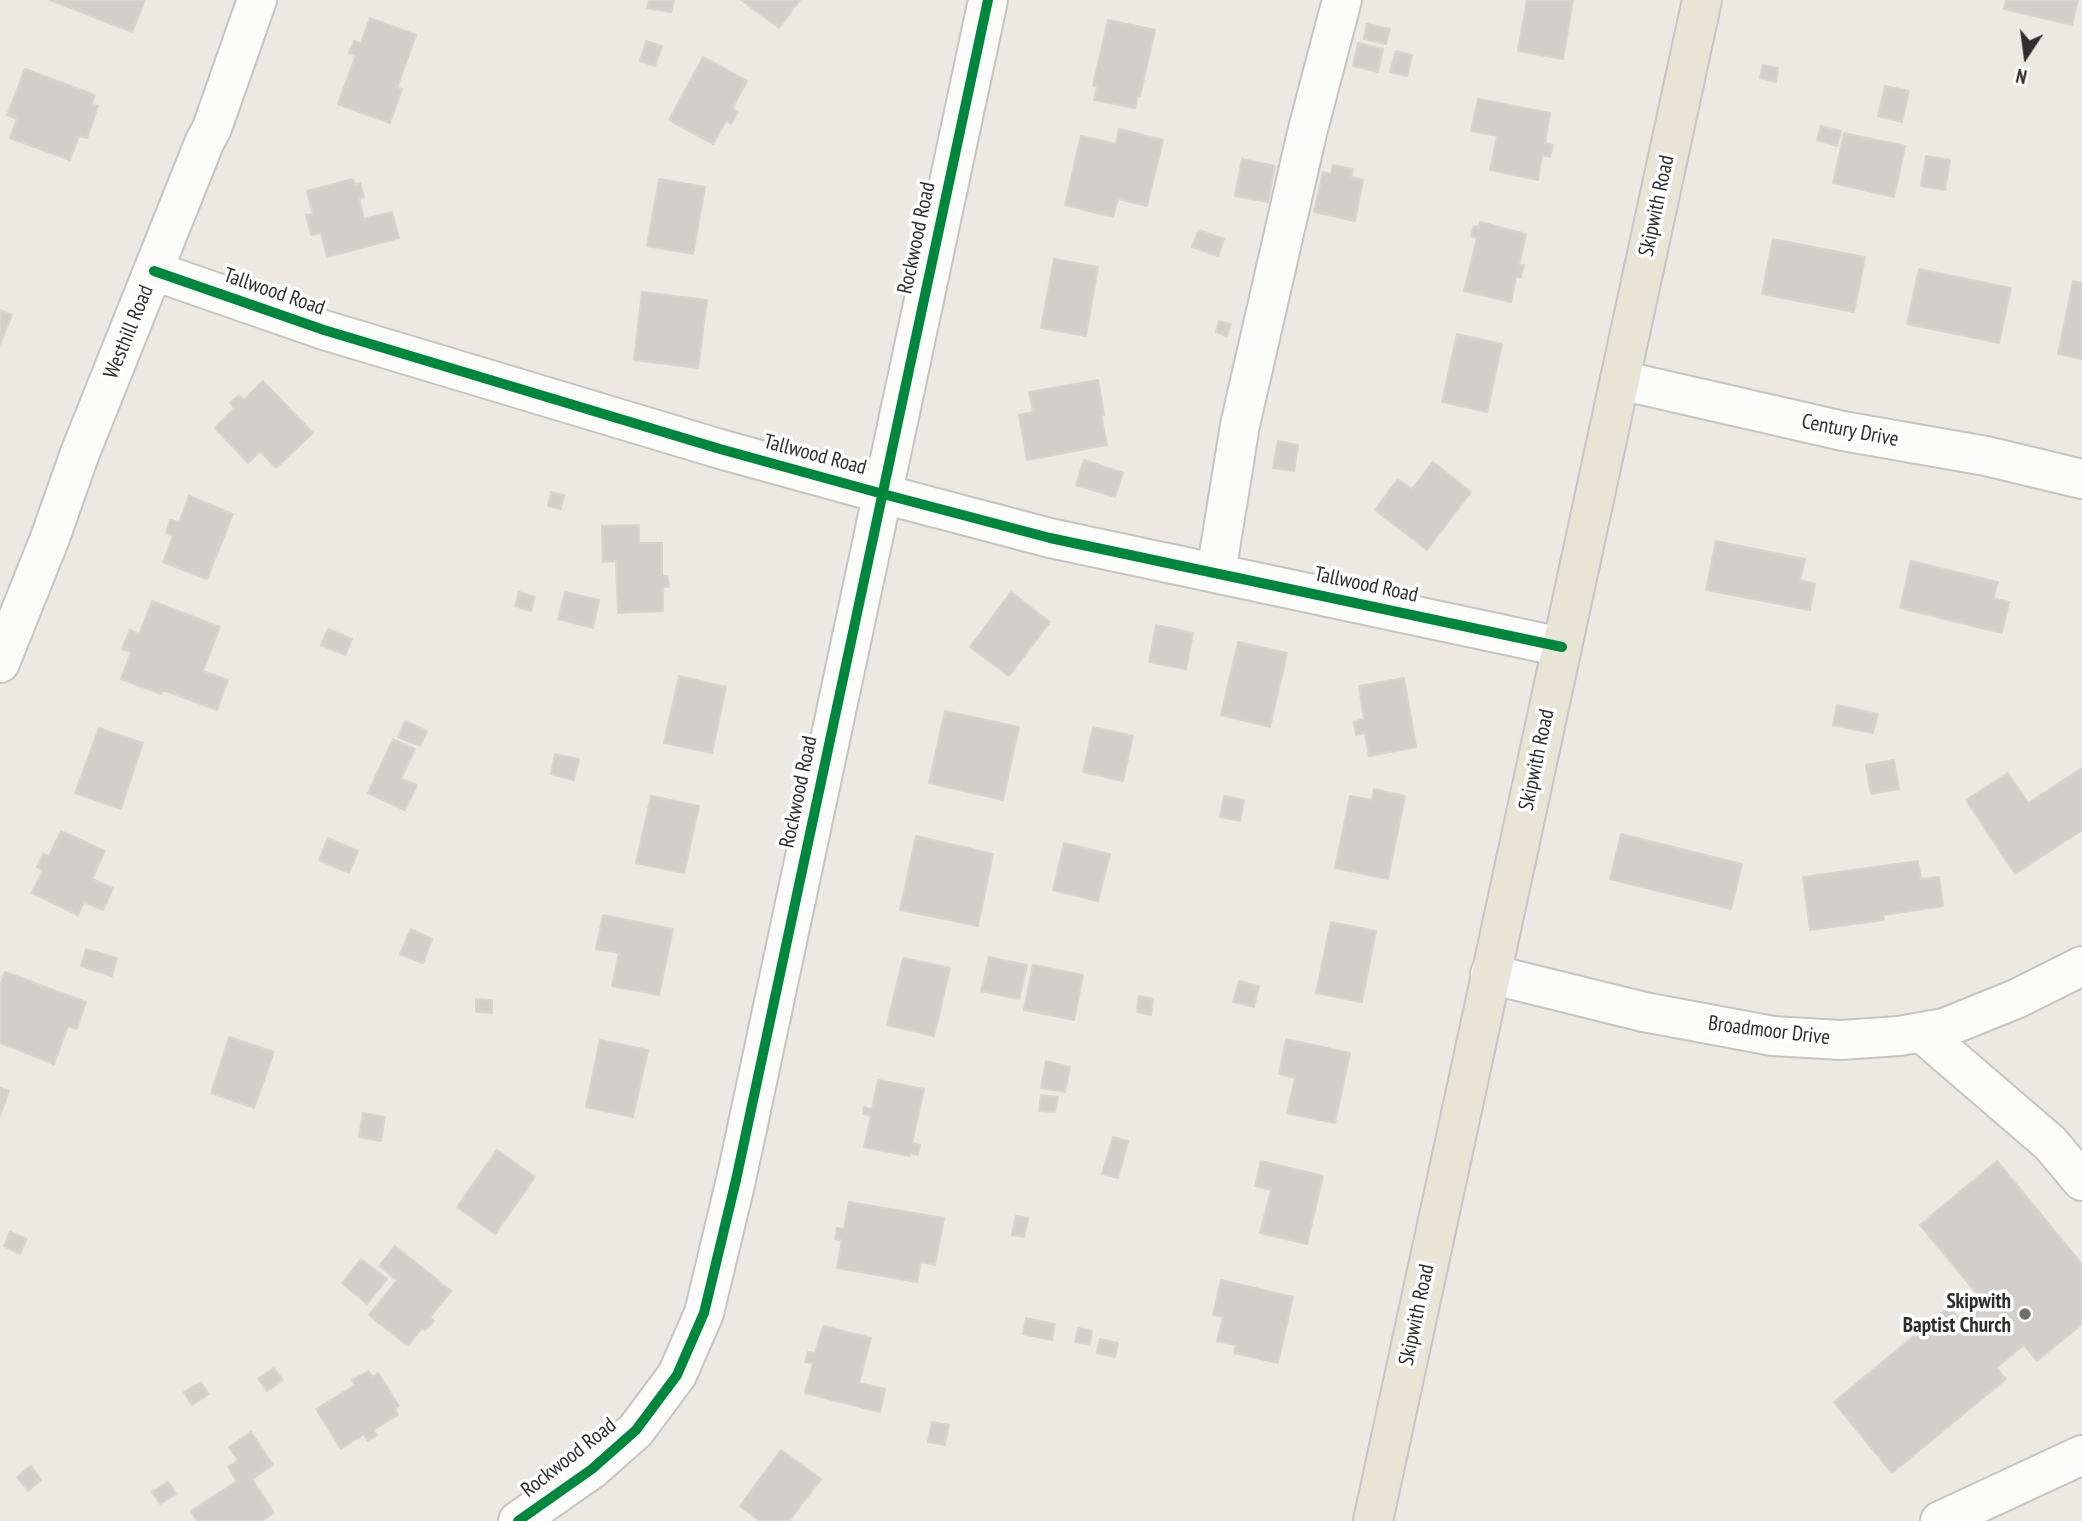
<!DOCTYPE html>
<html>
<head>
<meta charset="utf-8">
<style>
	body { margin:0 }
	#map { position:relative; width:2082px; height:1521px; overflow:hidden; background:#ece8e4; font-family:"PT Sans Narrow",sans-serif }
	canvas { display:block }
	.north { position:absolute; left:1991px; top:21px; width:70px; height:70px; -webkit-text-stroke:5px #fff; paint-order:stroke; rotate:193deg; font-size:19px; font-weight:700; line-height:28px; text-align:center; color:#2e2e2e }
	.north::after { content:''; display:block; margin:auto; width:24px; height:32px; background:#2e2e2e; clip-path:polygon(50% 0,100% 100%,50% 72%,0 100%) }
</style>
</head>
<body>
<div id="map">
<canvas width="2082" height="1521"></canvas>
<div class="north">N</div>
</div>
<script>
const context = document.querySelector('canvas').getContext('2d');
context.lineJoin = 'round';
function fill(path, color) { context.fillStyle = color; context.fill(path, 'evenodd'); }
const shape = rows => new Path2D(rows.map(r => 'M' + r).join(''));
function trace(path, color, width, dash) { context.strokeStyle = color; context.lineWidth = width; context.lineCap = dash ? 'butt' : 'round'; context.setLineDash(dash || []); context.stroke(path); }
function write(font, color, halo, rows, align = 'center') {
  context.font = font + ' "PT Sans Narrow",sans-serif'; context.lineWidth = 7; context.setLineDash([]); context.textBaseline = 'middle'; context.strokeStyle = halo; context.fillStyle = color; for (const [text, x, y, turn = 0] of rows) {
    context.save(); context.translate(x, y); context.rotate((+turn || 0) * Math.PI / 180); context.textAlign = isNaN(turn) ? turn : align; if (halo) context.strokeText(text, 0, 0); context.fillText(text, 0, 0); context.restore();
  }
}
const building = shape([
	[50,0,145,0,132,32,50,0],
	[649,0,674,0,671,12,647,8,649,0],
	[741,0,800,0,779,28,741,0],
	[1527,0,1573,0,1563,59,1518,51,1527,0],
	[2006,0,2078,0,2072,25,2004,9,2006,0],
	[370,18,416,35,397,88,402,89,390,123,338,104,356,55,349,53,354,41,361,43,370,18],
	[1108,20,1155,30,1140,96,1138,95,1135,108,1094,100,1097,87,1093,86,1108,20],
	[1367,24,1390,29,1386,44,1364,39,1367,24],
	[646,41,662,46,655,66,640,61,646,41],
	[1358,43,1383,49,1378,72,1353,66,1358,43],
	[1396,51,1412,55,1407,76,1390,72,1396,51],
	[703,57,747,81,732,109,738,112,731,124,726,121,713,144,669,120,703,57],
	[1763,65,1778,68,1776,82,1760,78,1763,65],
	[25,69,95,95,92,104,98,106,87,138,79,136,70,160,10,138,17,119,7,115,25,69],
	[1885,86,1909,91,1902,122,1878,116,1885,86],
	[1478,99,1550,113,1545,143,1553,145,1550,157,1542,155,1538,180,1490,170,1497,136,1471,131,1478,99],
	[1821,126,1841,131,1837,146,1817,140,1821,126],
	[1119,129,1163,140,1147,206,1118,199,1113,217,1065,205,1081,136,1116,144,1119,129],
	[1844,133,1905,146,1894,197,1833,183,1844,133],
	[1926,156,1950,160,1945,190,1921,186,1926,156],
	[1242,159,1275,166,1268,202,1235,196,1242,159],
	[1333,165,1353,169,1351,177,1363,180,1355,221,1314,212,1323,172,1331,174,1333,165],
	[353,179,355,185,360,183,364,197,359,198,364,219,392,212,399,238,327,257,321,233,311,235,306,215,313,214,307,191,353,179],
	[659,179,705,187,693,254,647,246,659,179],
	[1480,222,1526,234,1519,265,1524,265,1521,277,1516,277,1511,302,1464,291,1477,238,1471,236,1474,226,1479,228,1480,222],
	[1199,230,1224,239,1218,256,1192,247,1199,230],
	[1773,239,1865,257,1854,312,1762,294,1773,239],
	[1054,259,1098,267,1086,336,1041,328,1054,259],
	[1919,269,2011,288,1999,343,1907,324,1919,269],
	[2073,281,2082,283,2082,359,2058,354,2073,281],
	[642,292,707,300,698,368,634,360,642,292],
	[0,310,12,315,0,344,0,310],
	[1219,321,1231,324,1227,336,1216,332,1219,321],
	[1457,334,1502,344,1487,412,1442,402,1457,334],
	[1098,380,1104,415,1101,415,1107,445,1027,460,1019,415,1033,412,1029,392,1098,380],
	[263,381,313,433,276,468,260,451,248,463,215,428,234,409,230,403,239,395,244,400,263,381],
	[1278,441,1298,445,1294,471,1273,468,1278,441],
	[1084,460,1123,473,1115,497,1076,485,1084,460],
	[1433,462,1471,492,1427,550,1375,510,1398,479,1412,489,1433,462],
	[551,492,564,495,561,509,548,506,551,492],
	[189,496,233,514,207,579,163,562,173,536,166,533,170,520,179,522,189,496],
	[639,525,639,543,662,543,662,576,667,576,669,587,663,587,663,611,618,613,616,561,603,562,602,526,639,525],
	[1716,541,1805,559,1800,580,1815,584,1810,610,1706,590,1716,541],
	[1911,561,1998,582,1993,598,2009,602,2002,633,1900,608,1911,561],
	[519,592,535,597,531,611,515,606,519,592],
	[565,592,599,600,593,628,558,619,565,592],
	[1011,592,1050,622,1009,676,970,647,1011,592],
	[152,601,220,627,203,671,228,680,217,710,163,690,161,694,121,679,131,652,122,649,130,630,139,634,152,601],
	[1156,625,1193,633,1186,669,1149,662,1156,625],
	[328,629,352,639,345,655,321,645,328,629],
	[1238,642,1287,653,1270,727,1221,715,1238,642],
	[679,676,726,687,712,753,664,743,679,676],
	[1404,678,1416,747,1369,756,1365,733,1356,735,1354,722,1364,719,1359,686,1404,678],
	[1837,705,1878,714,1873,733,1833,725,1837,705],
	[945,711,1019,727,1003,800,929,783,945,711],
	[405,721,427,731,420,746,398,737,405,721],
	[1093,727,1133,736,1123,781,1083,772,1093,727],
	[99,728,143,743,121,809,75,793,99,728],
	[393,739,415,749,401,779,417,785,405,810,368,793,393,739],
	[555,754,579,759,574,780,551,774,555,754],
	[1894,760,1899,789,1871,794,1866,765,1894,760],
	[2082,768,2082,830,2015,874,1966,800,2008,773,2028,803,2082,768],
	[1374,789,1405,796,1388,879,1335,868,1350,796,1372,800,1374,789],
	[651,796,699,806,684,873,636,863,651,796],
	[1224,796,1244,800,1240,821,1220,817,1224,796],
	[61,831,105,851,92,879,113,888,103,910,84,902,78,915,32,893,43,870,37,867,43,854,49,856,61,831],
	[1621,834,1742,864,1731,909,1610,879,1621,834],
	[916,836,993,854,978,926,900,910,916,836],
	[328,838,358,851,349,873,319,860,328,838],
	[1064,843,1110,854,1098,901,1053,890,1064,843],
	[1918,861,1921,879,1939,877,1943,906,1883,915,1884,920,1810,930,1803,877,1918,861],
	[603,915,673,929,659,995,612,986,619,953,596,949,603,915],
	[1331,922,1376,931,1362,1002,1316,993,1331,922],
	[411,929,432,939,423,963,400,954,411,929],
	[86,949,117,958,112,976,81,966,86,949],
	[989,957,1027,965,1019,999,981,991,989,957],
	[903,958,950,968,934,1036,887,1025,903,958],
	[1033,965,1083,975,1074,1020,1024,1010,1033,965],
	[5,972,86,1002,77,1029,68,1026,54,1064,0,1043,0,986,5,972],
	[1239,981,1259,986,1254,1007,1233,1002,1239,981],
	[1139,996,1153,999,1151,1015,1137,1012,1139,996],
	[476,999,492,1000,492,1013,476,1012,476,999],
	[229,1037,274,1052,254,1108,211,1093,229,1037],
	[1286,1039,1350,1053,1335,1123,1287,1113,1295,1078,1279,1074,1286,1039],
	[600,1040,648,1050,633,1117,586,1107,600,1040],
	[1046,1061,1070,1067,1065,1092,1041,1088,1046,1061],
	[878,1080,924,1089,912,1143,920,1145,918,1155,911,1153,910,1156,864,1147,871,1116,863,1114,864,1107,872,1109,878,1080],
	[0,1088,9,1091,0,1116,0,1088],
	[1041,1095,1058,1097,1055,1112,1039,1111,1041,1095],
	[363,1113,385,1117,381,1141,359,1137,363,1113],
	[1113,1137,1128,1141,1118,1178,1102,1174,1113,1137],
	[497,1150,535,1177,495,1234,457,1207,497,1150],
	[1261,1161,1323,1176,1307,1244,1260,1233,1271,1190,1255,1186,1261,1161],
	[1997,1161,2082,1264,2082,1324,2037,1361,2024,1345,1996,1368,2006,1379,1892,1473,1834,1402,1949,1307,1960,1320,1983,1301,1920,1225,1997,1161],
	[849,1202,944,1218,935,1265,921,1262,917,1282,837,1268,842,1240,835,1239,837,1228,844,1229,849,1202],
	[1016,1216,1028,1218,1024,1237,1012,1235,1016,1216],
	[10,1232,27,1239,20,1254,4,1246,10,1232],
	[395,1246,451,1291,430,1317,434,1321,425,1330,422,1328,408,1346,369,1315,397,1280,379,1266,395,1246],
	[361,1259,387,1279,367,1304,342,1283,361,1259],
	[1221,1280,1293,1297,1278,1363,1234,1353,1236,1345,1217,1341,1223,1317,1213,1315,1221,1280],
	[1026,1318,1055,1324,1052,1340,1023,1334,1026,1318],
	[823,1326,871,1338,859,1383,885,1389,880,1412,805,1393,813,1363,805,1362,808,1352,815,1353,823,1326],
	[1078,1328,1092,1331,1090,1345,1075,1342,1078,1328],
	[1100,1339,1118,1343,1115,1357,1097,1353,1100,1339],
	[274,1368,283,1380,267,1391,258,1379,274,1368],
	[368,1371,373,1377,378,1373,399,1406,395,1409,398,1415,373,1430,377,1435,368,1441,364,1434,341,1449,316,1409,355,1385,352,1380,368,1371],
	[201,1382,209,1394,192,1405,184,1392,201,1382],
	[932,1422,949,1425,945,1445,928,1442,932,1422],
	[251,1432,273,1465,252,1479,274,1513,262,1521,197,1521,191,1511,237,1481,228,1467,238,1460,229,1447,251,1432],
	[781,1450,821,1479,789,1521,760,1521,740,1506,781,1450],
	[31,1466,41,1480,28,1491,17,1477,31,1466],
	[168,1482,176,1494,160,1504,152,1492,168,1482]
]);
fill(building, '#d1cecb');
trace(building, '#d7d4d0', 2);
const minor = shape([
	[154,271,324,330,720,449,883,494,1050,538,1562,647],
	[1620,380,1843,431,1986,456,2082,479],
	[1216,573,1240,425,1307,133,1342,0],
	[0,663,50,538,80,453,205,141,212,128,257,0],
	[1490,974,1644,1012,1773,1036,1841,1040,1899,1036,1944,1028,2016,999,2082,966],
	[1921,1032,2050,1143,2082,1181],
	[518,1521,592,1469,636,1430,677,1375,704,1313,736,1180,988,0],
	[1940,1521,2082,1455]
]);
const major = shape([
	[1373,1521,1702,0]
]);
trace(minor, '#c5c4c5', 42);
trace(major, '#c6c5c4', 42);
trace(minor, '#fcfcfb', 38);
trace(major, '#e8e4d6', 38);
trace(shape([
	[154,271,324,330,720,449,883,494,1050,538,1562,647],
	[518,1521,592,1469,636,1430,677,1375,704,1313,736,1180,988,0]
]), '#00873e', 10);
for (const [x, y, r, color] of [
	[2025,1314,7,"#706f6e"]
]) { const dot = new Path2D(); dot.arc(x, y, r, 0, 2 * Math.PI); context.fillStyle = color; context.fill(dot); trace(dot, '#fff', 2.5); }
write('21px', '#2e2e2e', '#fff', [
	["Skipwith Road",1657,206,-78],
	["Rockwood Road",917,238,-78],
	["Tallwood Road",274,292,19],
	["Westhill Road",129,332,-68],
	["Century Drive",1850,431,11],
	["Tallwood Road",815,455,15],
	["Tallwood Road",1366,585,12],
	["Skipwith Road",1537,760,-78],
	["Rockwood Road",799,792,-78],
	["Broadmoor Drive",1769,1031,7],
	["Skipwith Road",1417,1315,-78],
	["Rockwood Road",569,1458,-38]
]);
write('bold 21px', '#2e2e2e', '#fff', [
	["Skipwith",2011,1302],
	["Baptist Church",2011,1326]
], 'right');
</script>
</body>
</html>
